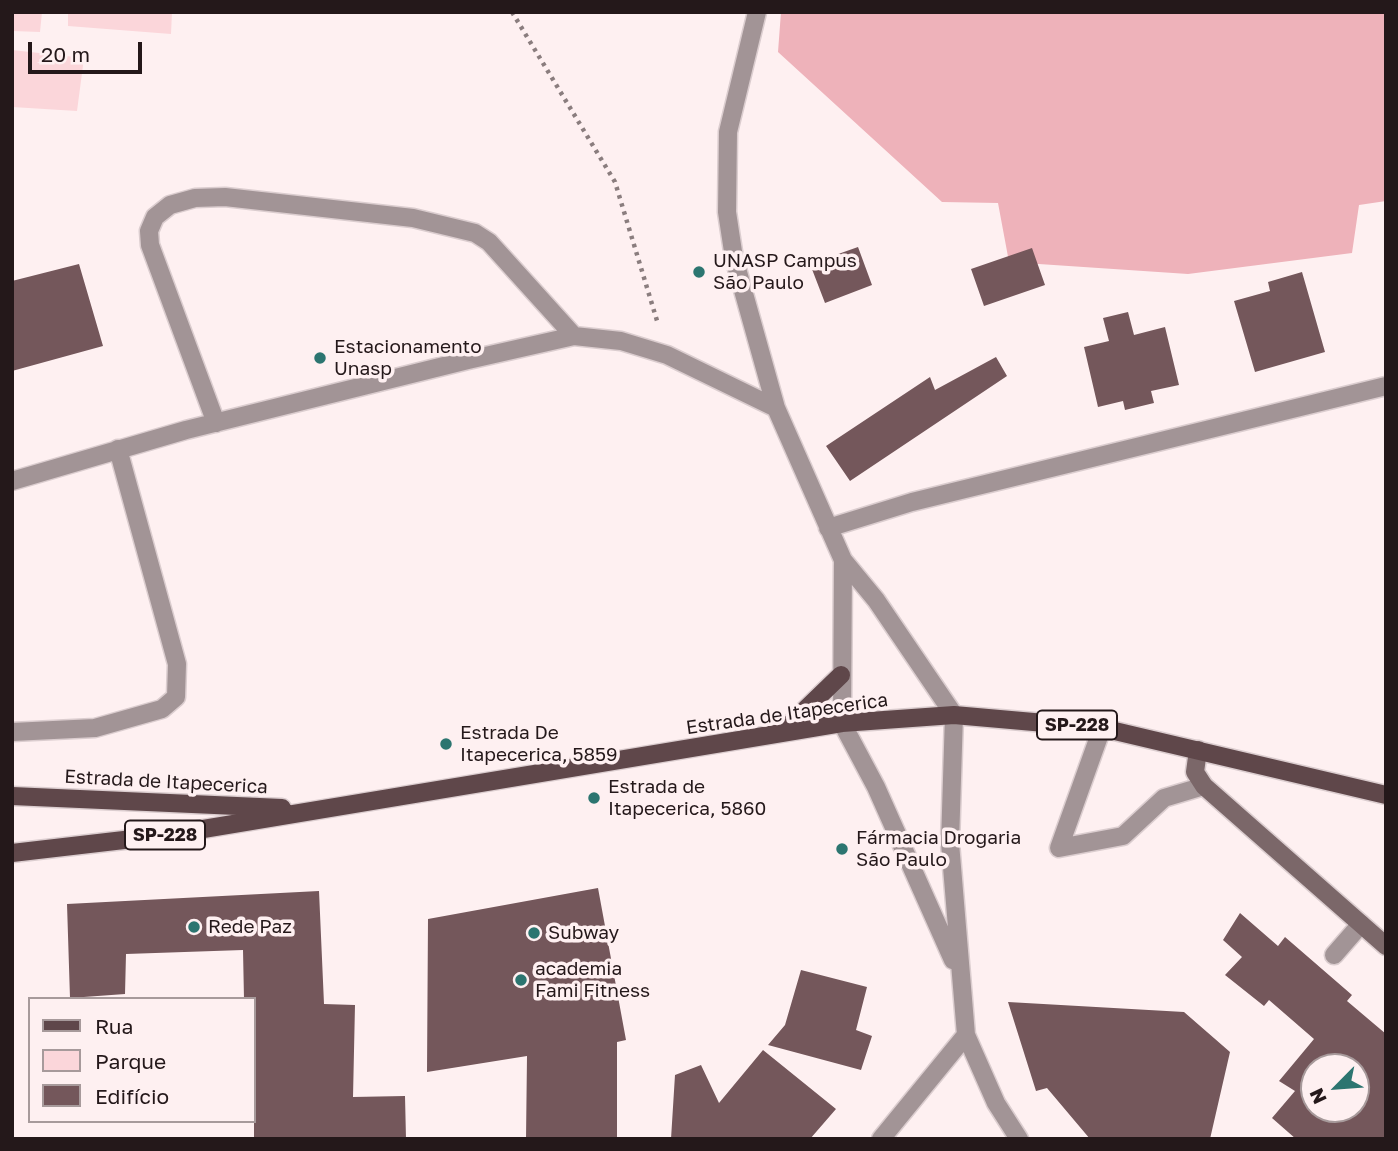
<!DOCTYPE html>
<html>
<head>
<meta charset="utf-8">
<style>
	body { margin:0 }
	#map { position:relative; width:1398px; height:1151px; overflow:hidden; background:#fef0f1; font-family:"Golos Text",sans-serif }
	canvas { display:block }
	.frame { position:absolute; inset:0; border:14px solid #24181a; pointer-events:none }
	.legend { position:absolute; left:28px; top:997px; width:228px; height:126px; box-sizing:border-box; background:#fef0f1; border:2px solid #a79a9b; margin:0; padding:9px 12px; list-style:none; font-size:21px; color:#24181a }
	.legend li { display:flex; align-items:center; gap:14px; height:35px }
	.legend b { width:35px; border:2px solid #a79a9b }
	.north { position:absolute; left:1300px; top:1053px; width:70px; height:70px; box-sizing:border-box; background:#fef0f1; border:2px solid #a79a9b; border-radius:50%; rotate:245deg; font-size:19px; font-weight:700; line-height:28px; text-align:center; color:#24181a }
	.north::after { content:''; display:block; margin:auto; width:24px; height:32px; background:#2c7570; clip-path:polygon(50% 0,100% 100%,50% 72%,0 100%) }
	.scale { position:absolute; left:28px; top:42px; width:114px; height:32px; box-sizing:border-box; border:4px solid #24181a; border-top:0; padding-left:9px; font-size:21px; line-height:24px; white-space:nowrap; color:#24181a; -webkit-text-stroke:5px #fef0f1; paint-order:stroke }
</style>
</head>
<body>
<div id="map">
<canvas width="1398" height="1151"></canvas>
<div class="frame"></div>
<ul class="legend">
<li><b style="height:9px;background:#5f474a"></b>Rua</li>
<li><b style="height:19px;background:#fbd6da"></b>Parque</li>
<li><b style="height:19px;background:#74575b"></b>Edifício</li>
</ul>
<div class="north">N</div>
<div class="scale">20 m</div>
</div>
<script>
const context = document.querySelector('canvas').getContext('2d');
context.lineJoin = 'round';
function fill(path, color) { context.fillStyle = color; context.fill(path, 'evenodd'); }
const shape = rows => new Path2D(rows.map(r => 'M' + r).join(''));
function trace(path, color, width, dash) { context.strokeStyle = color; context.lineWidth = width; context.lineCap = dash ? 'butt' : 'round'; context.setLineDash(dash || []); context.stroke(path); }
function write(font, color, halo, rows, align = 'center') {
  context.font = font + ' "Golos Text",sans-serif'; context.lineWidth = 7; context.setLineDash([]); context.textBaseline = 'middle'; context.strokeStyle = halo; context.fillStyle = color; for (const [text, x, y, turn = 0] of rows) {
    context.save(); context.translate(x, y); context.rotate((+turn || 0) * Math.PI / 180); context.textAlign = isNaN(turn) ? turn : align; if (halo) context.strokeText(text, 0, 0); context.fillText(text, 0, 0); context.restore();
  }
}
fill(shape([
	[12,12,42,12,40,32,12,31],
	[68,12,172,12,171,34,68,26],
	[12,50,84,58,77,111,12,107]
]), '#fbd6da');
fill(shape([
	[781,12,1386,12,1386,201,1359,205,1352,253,1188,274,1009,262,998,203,942,202,778,52]
]), '#eeb2ba');
fill(shape([
	[858,247,872,285,825,303,810,264],
	[1032,248,1045,285,984,306,971,269],
	[79,264,103,346,12,371,12,281],
	[1302,272,1325,352,1255,372,1234,301,1270,291,1268,282],
	[1128,312,1134,335,1165,327,1179,385,1151,391,1154,403,1125,410,1123,401,1098,407,1084,347,1109,341,1103,318],
	[996,357,1007,376,850,481,826,446,930,377,935,390],
	[598,888,626,1040,617,1042,617,1139,526,1139,527,1056,427,1072,428,919],
	[319,891,324,1004,355,1005,353,1097,405,1096,406,1139,254,1139,254,999,244,999,243,950,126,954,125,994,70,998,67,904],
	[1240,913,1278,946,1285,937,1352,995,1347,1001,1386,1034,1386,1139,1296,1139,1272,1118,1295,1091,1279,1081,1314,1039,1269,1000,1264,1006,1225,975,1242,957,1223,940],
	[1314,1067,1356,1067,1356,1109,1314,1109],
	[801,970,867,987,856,1030,872,1036,861,1070,768,1045,785,1025],
	[1008,1002,1184,1012,1230,1052,1210,1139,1090,1139,1047,1088,1036,1091],
	[763,1050,836,1109,810,1139,671,1139,675,1075,701,1065,719,1103]
]), '#74575b');
const lane = shape([
	[757,12,728,132,727,212,734,258,776,408],
	[216,423,150,245,149,231,155,217,170,205,195,198,225,197,413,218,475,233,489,242,574,336],
	[12,481,186,430,468,360,574,336,621,341,667,355,776,408,843,560,876,600,954,715],
	[828,528,912,502,1386,386],
	[842,723,843,560],
	[1102,728,1059,848,1123,836,1164,798,1204,786],
	[12,732,95,728,162,709,176,697,177,664,118,449],
	[1334,955,1361,924]
]);
const street = shape([
	[954,715,950,843,966,1035,996,1103,1019,1139],
	[842,723,876,787,953,960],
	[881,1139,966,1035]
]);
const secondary = shape([
	[1198,750,1195,772,1204,786,1386,946]
]);
const primary = shape([
	[781,733,841,675],
	[12,796,282,808],
	[12,853,167,835,842,723,954,715,1102,728,1386,795]
]);
trace(lane, '#dbcdcf', 21);
trace(street, '#dbcdcf', 21);
trace(secondary, '#dbcdcf', 21);
trace(primary, '#dbcdcf', 21);
trace(shape([
	[512,12,615,182,658,324]
]), '#8a7d7e', 4.5, [3.5, 5]);
trace(lane, '#a29496', 18);
trace(street, '#a29496', 18);
trace(secondary, '#7b6769', 18);
trace(primary, '#5f474a', 18);
for (const [x, y, r, color] of [
	[699,272,7,"#2c7570"],
	[320,358,7,"#2c7570"],
	[446,744,7,"#2c7570"],
	[594,798,7,"#2c7570"],
	[842,849,7,"#2c7570"],
	[194,927,7,"#2c7570"],
	[534,933,7,"#2c7570"],
	[521,980,7,"#2c7570"]
]) { const dot = new Path2D(); dot.arc(x, y, r, 0, 2 * Math.PI); context.fillStyle = color; context.fill(dot); trace(dot, '#fef0f1', 2.5); }
for (const [x, y, w] of [
	[1077,725,80],
	[165,835,80]
]) { const box = new Path2D(); box.roundRect(x - w / 2, y - 14.5, w, 29, 5); context.fillStyle = '#fef0f1'; context.fill(box); trace(box, '#24181a', 2); }
write('bold 18px', '#24181a', null, [
	["SP-228",1077,725],
	["SP-228",165,835]
]);
write('19px', '#24181a', '#fef0f1', [
	["UNASP Campus",713,261],
	["São Paulo",713,283],
	["Estacionamento",334,347],
	["Unasp",334,369],
	["Estrada De",460,733],
	["Itapecerica, 5859",460,755],
	["Estrada de",608,787],
	["Itapecerica, 5860",608,809],
	["Fármacia Drogaria",856,838],
	["São Paulo",856,860],
	["Rede Paz",208,927],
	["Subway",548,933],
	["academia",535,969],
	["Fami Fitness",535,991]
], 'left');
write('19px', '#24181a', '#fef0f1', [
	["Estrada de Itapecerica",787,714,-8],
	["Estrada de Itapecerica",166,782,3]
]);
</script>
</body>
</html>
